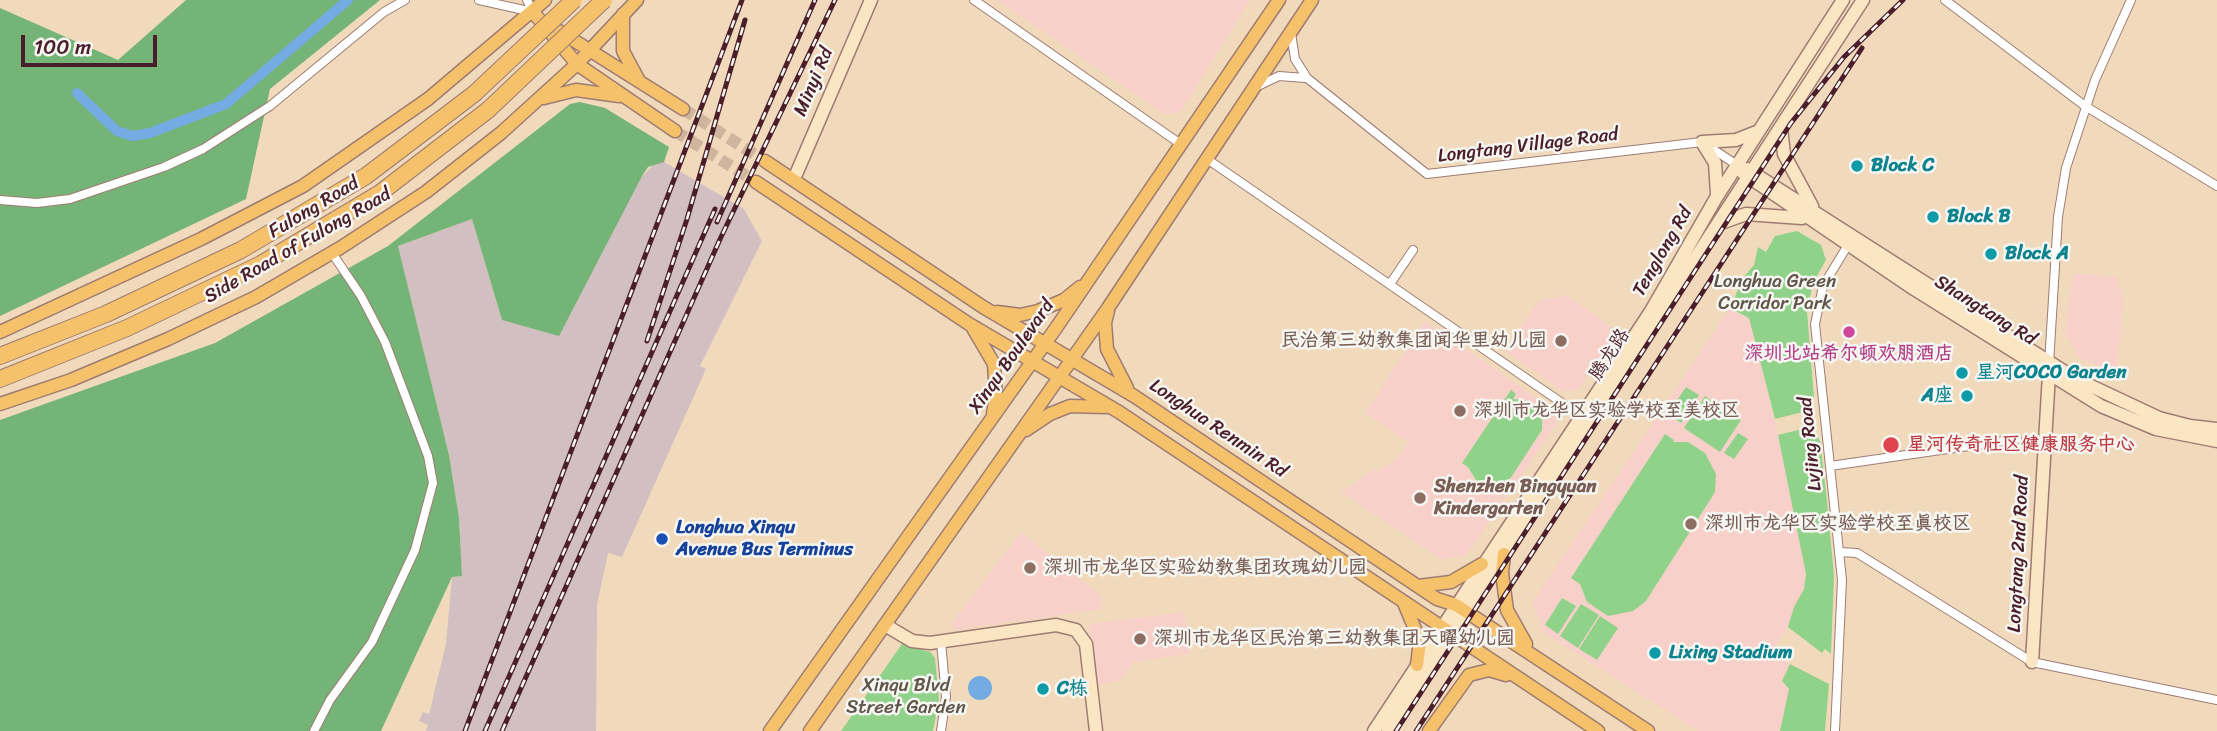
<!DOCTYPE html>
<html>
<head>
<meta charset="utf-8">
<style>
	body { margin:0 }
	#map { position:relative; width:2217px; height:731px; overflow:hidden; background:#f1dabb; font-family:Sriracha,sans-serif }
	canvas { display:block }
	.scale { position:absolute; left:21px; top:35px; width:136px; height:32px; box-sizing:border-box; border:4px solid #4a1f2b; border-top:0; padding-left:9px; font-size:21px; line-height:24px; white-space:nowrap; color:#4a1f2b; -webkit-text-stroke:5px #f6f6f2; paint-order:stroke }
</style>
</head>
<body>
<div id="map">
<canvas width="2217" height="731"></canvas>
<div class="scale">100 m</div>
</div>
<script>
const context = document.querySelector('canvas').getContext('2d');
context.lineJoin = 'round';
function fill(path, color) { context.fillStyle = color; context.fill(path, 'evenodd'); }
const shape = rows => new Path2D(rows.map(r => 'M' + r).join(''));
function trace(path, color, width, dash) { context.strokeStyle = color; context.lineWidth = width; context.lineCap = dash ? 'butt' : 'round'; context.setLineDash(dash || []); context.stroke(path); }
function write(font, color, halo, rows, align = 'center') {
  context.font = font + ' Sriracha,"LXGW WenKai TC",sans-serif'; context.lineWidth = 5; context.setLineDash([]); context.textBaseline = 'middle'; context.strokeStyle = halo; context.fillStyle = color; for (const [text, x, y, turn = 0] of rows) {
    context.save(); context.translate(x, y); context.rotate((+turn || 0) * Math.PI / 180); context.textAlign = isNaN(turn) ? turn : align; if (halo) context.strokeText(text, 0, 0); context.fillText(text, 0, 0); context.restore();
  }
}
fill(shape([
	[997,0,1250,0,1182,110,1171,114,1164,114],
	[2074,273,2117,277,2123,300,2117,373,2079,358,2065,332],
	[1567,295,1617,331,1579,389,1564,392,1505,351,1538,301],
	[1730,308,1749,318,1788,474,1806,574,1804,589,1794,607,1788,627,1772,651,1790,664,1782,681,1789,688,1780,731,1698,731,1544,633,1532,602],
	[1425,321,1553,409,1556,425,1466,556,1441,559,1341,492,1375,469,1377,472,1396,460,1408,442,1365,413],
	[1021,532,1100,595,1102,609,953,630,953,621],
	[1184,612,1190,654,1134,662,1120,681,1097,685,1089,624]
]), '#f7d1c9');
fill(shape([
	[656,162,664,162,744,209,762,241,700,366,706,369,622,557,608,553,597,605,596,731,426,731,428,725,419,721,423,712,429,714,446,644,452,577,462,576,459,518,449,455,398,246,472,219,502,320]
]), '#d2bfc1');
fill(shape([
	[1797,231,1821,245,1826,260,1813,283,1807,311,1814,398,1807,411,1775,419,1749,318,1730,308,1743,278,1754,265,1758,247,1766,252,1775,236],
	[1686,387,1699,395,1681,423,1668,414],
	[1511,390,1516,394,1513,399,1525,400,1537,409,1542,420,1542,430,1510,479,1499,486,1486,486,1476,480,1468,467,1462,463],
	[1705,396,1741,420,1720,452,1684,428],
	[1806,428,1813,430,1820,441,1827,500,1834,576,1831,654,1825,649,1822,653,1788,627,1794,607,1804,589,1806,574,1778,435],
	[1738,433,1748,439,1734,459,1724,453],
	[1665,434,1674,440,1673,442,1688,442,1705,453,1716,474,1715,492,1646,601,1633,611,1608,616,1587,602,1580,584,1571,578],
	[1562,598,1576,606,1558,634,1545,625],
	[1581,604,1599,615,1578,648,1560,636],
	[1600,616,1618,628,1597,660,1579,649],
	[902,644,930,652,935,658,939,699,933,731,841,731],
	[1790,664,1829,684,1825,731,1780,731,1789,689,1782,681]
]), '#91d28a');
fill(shape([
	[186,0,380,0,270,89,246,199,0,316,0,8,118,60],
	[580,102,605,108,669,147,664,162,648,167,642,176,559,336,502,320,472,219,398,246,449,455,459,518,462,576,452,577,381,731,0,731,0,420,215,343,388,246,570,104]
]), '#74b476');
fill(shape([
	'968 688a12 12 0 1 1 24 0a12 12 0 1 1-24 0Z'
]), '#74abe2');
trace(shape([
	[77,93,117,131,132,136,150,133,226,104,348,0]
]), '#74abe2', 10);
trace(shape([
	[683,109,765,161],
	[675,131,756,182]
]), '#d0b59e', 12, [12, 6]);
const street = shape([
	[479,0,533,12],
	[527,0,533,12],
	[974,0,1182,145],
	[1945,0,2085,106,2217,186],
	[1291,33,1295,59,1307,78,1427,174,1702,142,1737,165],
	[1258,86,1279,76,1305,78],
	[1207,159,1581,416],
	[0,200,37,203,70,199,164,167,203,149,270,106,384,12,405,0],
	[1390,284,1413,250],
	[2049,364,2058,217,2066,168,2095,80,2131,0],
	[1830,466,2017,439],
	[1839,552,1857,553,2032,662,2217,700],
	[314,731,330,700,372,642,415,550,433,483,428,456,385,342,361,296,332,253],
	[941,731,946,697,941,642],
	[1835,731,1842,580,1815,324,1823,286,1848,245]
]);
const secondary = shape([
	[1781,128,1784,154,1812,206],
	[1747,169,2076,379,2159,418,2190,426,2217,429],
	[1743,173,1914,289,2101,406,2156,429,2217,441],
	[794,179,871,0],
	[1717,194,1715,163,1702,142,1736,140,1759,131],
	[1721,223,1746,214,1802,218],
	[885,625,912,641,930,643,1056,625,1076,630,1086,644,1096,731],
	[2032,662,2049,374],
	[1374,731,1651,311,1716,198,1843,0],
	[1388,731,1863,0]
]);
const primary = shape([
	[533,12,577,64,675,131],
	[623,14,623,51,638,79],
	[559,31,683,109],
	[544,98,576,90,619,96],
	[765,161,983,307,1134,396,1416,585,1437,599,1456,605,1648,731],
	[756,182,969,324,1119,412,1598,731],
	[1108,311,1105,323,1107,349,1127,388],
	[997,312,1020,315,1038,311,1064,300,1080,287],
	[974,330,994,364,996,396,993,414],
	[0,332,201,239,303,186,428,99,545,0],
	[0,404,71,380,168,339,256,297,340,248,426,192,501,133,577,64,637,0],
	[1026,430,1050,414,1070,406,1106,407],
	[1504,554,1502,573,1507,610,1526,644],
	[1418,586,1451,582,1482,564],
	[1404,603,1420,641,1417,665],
	[770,731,1056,328,1279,0],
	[810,731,1108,308,1312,0],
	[1429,731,1469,675,1489,670,1506,675]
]);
const highway = shape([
	[0,356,106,314,241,250,366,176,474,94],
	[0,379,127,328,261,264,380,193,488,110]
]);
trace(street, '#9e7c73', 10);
trace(secondary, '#9e7c73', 15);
trace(primary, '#9e7c73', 15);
trace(highway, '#9e7c73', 18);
trace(street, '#fff', 8);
trace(secondary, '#fbe6c4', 12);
trace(primary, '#f5c16b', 12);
trace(highway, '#f5c16b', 16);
const rail = shape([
	[717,222,815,0],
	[647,341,687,219,745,20],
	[465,731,742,0],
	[485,731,715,209],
	[502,731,721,237,835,0],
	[1396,731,1791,123,1844,57,1903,0],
	[1416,731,1862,48]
]);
trace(rail, '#4a1f2b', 5);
trace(rail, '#f6f6f2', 2.5, [8]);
const highwayBridge = shape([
	[474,94,574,0],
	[488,110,604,0]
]);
trace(highwayBridge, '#9e7c73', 18, []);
trace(highwayBridge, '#f5c16b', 16);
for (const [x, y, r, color] of [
	[1857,166,7,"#0f9aa8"],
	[1933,217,7,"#0f9aa8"],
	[1991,254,7,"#0f9aa8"],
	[1849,332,7,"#d1479c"],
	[1561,341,7,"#8d6e63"],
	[1962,373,7,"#0f9aa8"],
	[1967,396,7,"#0f9aa8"],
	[1460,411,7,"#8d6e63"],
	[1891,445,9,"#e0444e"],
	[1420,498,7,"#8d6e63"],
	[1691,524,7,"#8d6e63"],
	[662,539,7,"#1a4fb4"],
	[1030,568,7,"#8d6e63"],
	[1140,639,7,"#8d6e63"],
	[1655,653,7,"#0f9aa8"],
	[1043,689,7,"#0f9aa8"]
]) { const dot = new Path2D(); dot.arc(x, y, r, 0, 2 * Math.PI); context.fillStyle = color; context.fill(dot); trace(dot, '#f6f6f2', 2.5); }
write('19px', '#4a1f2b', '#f6f6f2', [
	["Minyi Rd",814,82,-67],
	["Longtang Village Road",1528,146,-7],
	["Fulong Road",314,208,-31],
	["Side Road of Fulong Road",298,246,-30],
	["Tenglong Rd",1663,252,-60],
	["Shangtang Rd",1985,311,32],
	["腾龙路",1610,355,-57],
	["Xinqu Boulevard",1012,357,-55],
	["Longhua Renmin Rd",1218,429,34],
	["Lvjing Road",1811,444,-96],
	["Longtang 2nd Road",2019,554,-87]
]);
write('bold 19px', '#0d838f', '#f6f6f2', [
	["Block C",1871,166],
	["Block B",1947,217],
	["Block A",2005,254],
	["星河COCO Garden",1976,373],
	["A座",1953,396,"right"],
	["Lixing Stadium",1669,653],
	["C栋",1057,689]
], 'left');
write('19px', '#5f5548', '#f6f6f2', [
	["Longhua Green",1775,282],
	["Corridor Park",1775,304],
	["Xinqu Blvd",906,686],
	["Street Garden",906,708]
]);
write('bold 19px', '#785e54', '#f6f6f2', [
	["民治第三幼教集团闻华里幼儿园",1547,341,"right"],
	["深圳市龙华区实验学校至美校区",1474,411],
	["Shenzhen Bingyuan",1434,487],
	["Kindergarten",1434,509],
	["深圳市龙华区实验学校至真校区",1705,524],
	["深圳市龙华区实验幼教集团玫瑰幼儿园",1044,568],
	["深圳市龙华区民治第三幼教集团天曜幼儿园",1154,639]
], 'left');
write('bold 19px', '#b23c85', '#f6f6f2', [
	["深圳北站希尔顿欢朋酒店",1849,354]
]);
write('bold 19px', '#be3a42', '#f6f6f2', [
	["星河传奇社区健康服务中心",1907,445]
], 'left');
write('bold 19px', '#164399', '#f6f6f2', [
	["Longhua Xinqu",676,528],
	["Avenue Bus Terminus",676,550]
], 'left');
</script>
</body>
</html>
